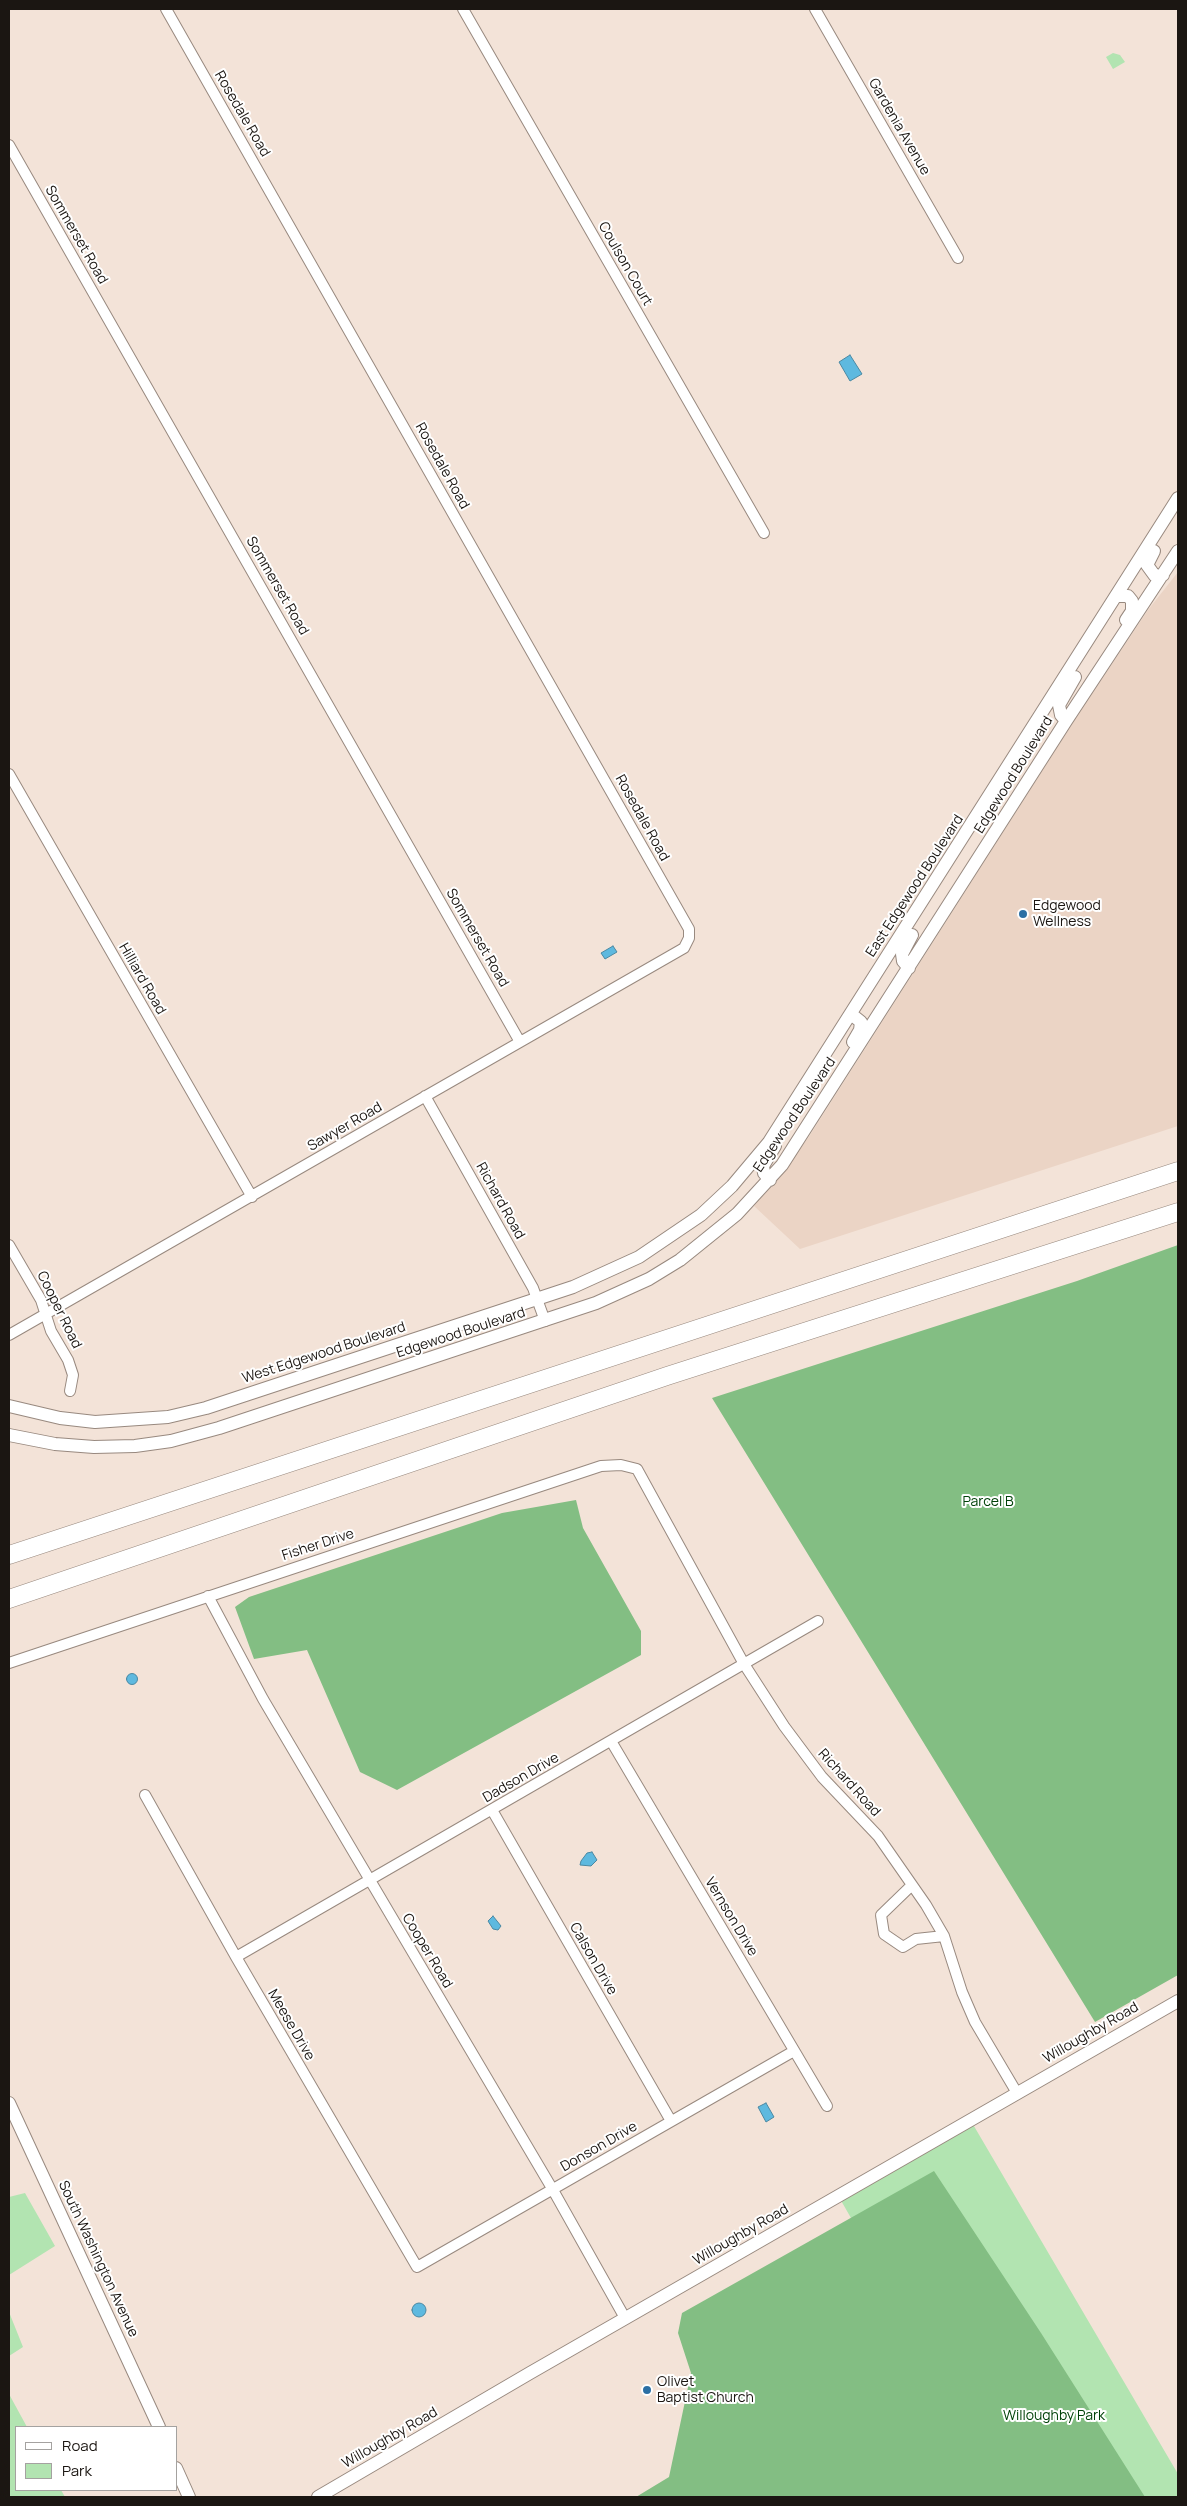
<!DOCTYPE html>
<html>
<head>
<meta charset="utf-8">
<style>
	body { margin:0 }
	#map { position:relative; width:1187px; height:2506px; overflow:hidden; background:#f3e3d8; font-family:Manrope,sans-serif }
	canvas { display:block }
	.frame { position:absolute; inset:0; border:10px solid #1b1612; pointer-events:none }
	.legend { position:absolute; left:15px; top:2426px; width:162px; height:65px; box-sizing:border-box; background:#fff; border:1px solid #a4a2a0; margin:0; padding:6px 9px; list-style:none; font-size:15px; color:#1b1612 }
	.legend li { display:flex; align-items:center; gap:10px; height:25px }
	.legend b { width:25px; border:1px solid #a4a2a0 }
</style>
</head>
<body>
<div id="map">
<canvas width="1187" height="2506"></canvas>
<div class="frame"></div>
<ul class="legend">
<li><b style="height:6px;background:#fff"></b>Road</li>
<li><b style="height:14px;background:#b2e4b1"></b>Park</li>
</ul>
</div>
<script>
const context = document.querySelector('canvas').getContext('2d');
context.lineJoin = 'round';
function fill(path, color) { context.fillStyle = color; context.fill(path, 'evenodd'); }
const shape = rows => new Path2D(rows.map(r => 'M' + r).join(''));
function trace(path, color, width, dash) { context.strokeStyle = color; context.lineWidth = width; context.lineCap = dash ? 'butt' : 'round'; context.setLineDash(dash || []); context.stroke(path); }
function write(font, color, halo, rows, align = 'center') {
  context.font = font + ' Manrope,sans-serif'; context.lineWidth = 4; context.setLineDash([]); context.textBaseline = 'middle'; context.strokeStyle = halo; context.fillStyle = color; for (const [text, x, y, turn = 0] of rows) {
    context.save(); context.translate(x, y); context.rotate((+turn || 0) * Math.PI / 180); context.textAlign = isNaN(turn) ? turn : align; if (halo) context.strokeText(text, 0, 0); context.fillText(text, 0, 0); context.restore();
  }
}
fill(shape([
	[1178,572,1178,1126,800,1249,754,1206,780,1177,810,1135,1076,718,1148,610]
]), '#ebd4c5');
fill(shape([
	[1113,53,1120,55,1125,62,1113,69,1106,57],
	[971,2121,1178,2474,1178,2497,1010,2497,839,2197],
	[25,2193,55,2246,9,2275,9,2197],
	[9,2312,23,2347,9,2356],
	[9,2394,27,2427,16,2427,16,2490,61,2490,65,2497,9,2497]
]), '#b2e4b1');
fill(shape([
	[1178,1245,1178,1975,1095,2022,712,1398,1077,1281],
	[576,1500,583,1528,641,1631,641,1655,397,1790,360,1772,307,1650,254,1659,235,1607,249,1597,502,1513],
	[934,2171,1041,2333,1145,2497,636,2497,669,2477,691,2373,678,2333,682,2313]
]), '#83be83');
const water = shape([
	[850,355,862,374,850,381,839,362,850,355],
	[613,946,617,952,605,959,601,953,613,946],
	'126.5 1679a5.5 5.5 0 1 1 11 0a5.5 5.5 0 1 1-11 0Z',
	[592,1852,597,1860,591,1866,580,1865,581,1861,587,1853,592,1852],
	[493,1916,501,1926,498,1930,493,1929,488,1921,493,1916],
	[766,2103,774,2117,766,2122,758,2107,766,2103],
	'412 2310a7 7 0 1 1 14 0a7 7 0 1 1-14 0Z'
]);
fill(water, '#5eb9df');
trace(water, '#4a88a2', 1);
const minor = shape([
	[463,9,764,533],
	[815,9,958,258],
	[9,145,520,1042],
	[9,774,252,1197],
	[425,1096,533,1288,545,1321],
	[9,1245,41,1300,51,1331,68,1360,73,1375,70,1391],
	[9,1335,684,948,689,938,689,929,166,9],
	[208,1596,263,1699,553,2190,625,2318],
	[9,1663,601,1466,621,1465,637,1469,744,1664,784,1726,822,1777,878,1836,926,1905,944,1936,962,1992,975,2022,1017,2093],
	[611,1741,827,2106],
	[145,1795,236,1957,417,2267,794,2051],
	[492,1810,671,2121],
	[912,1885,881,1915,884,1934,903,1947,916,1939,944,1936],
	[236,1957,818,1621]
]);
const tertiary = shape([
	[1154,551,1147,565,1155,576,1163,575],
	[1116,596,1128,596,1132,601,1132,611,1126,620],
	[1066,721,1061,715,1059,705,1075,677],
	[909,968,903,961,902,954,912,935],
	[851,1014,861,1022,860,1030,853,1042],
	[770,1180,764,1173,763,1166,775,1146],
	[9,1406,60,1418,95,1422,168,1417,206,1408,573,1287,639,1257,701,1215,732,1186,769,1142,1178,498],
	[9,1435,55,1444,94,1447,135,1446,171,1441,219,1428,596,1303,649,1279,680,1260,737,1214,782,1165,1066,721,1178,551],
	[9,2103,159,2427],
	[176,2468,189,2497],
	[318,2497,530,2373,1178,2001]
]);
const motorway = shape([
	[9,1555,1178,1171],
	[9,1599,667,1376,1178,1212]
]);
trace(minor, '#98897f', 12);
trace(tertiary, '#98897f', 14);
trace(motorway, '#98897f', 19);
trace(minor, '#fff', 10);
trace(tertiary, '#fff', 12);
trace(motorway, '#fff', 18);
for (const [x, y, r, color] of [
	[1023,914,5,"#2b6fa4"],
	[647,2390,5,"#2b6fa4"]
]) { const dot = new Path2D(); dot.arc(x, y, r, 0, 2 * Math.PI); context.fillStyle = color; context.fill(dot); trace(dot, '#fff', 2); }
write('14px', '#1b1612', '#fff', [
	["Rosedale Road",242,114,60],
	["Gardenia Avenue",899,127,60],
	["Sommerset Road",76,235,60],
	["Coulson Court",625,264,60],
	["Rosedale Road",442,466,61],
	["Sommerset Road",277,586,60],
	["Edgewood Boulevard",1014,775,-58],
	["Rosedale Road",642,818,61],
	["East Edgewood Boulevard",915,886,-57],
	["Sommerset Road",477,938,60],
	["Hilliard Road",142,979,60],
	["Edgewood Boulevard",795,1115,-56],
	["Sawyer Road",345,1127,-30],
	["Richard Road",500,1201,61],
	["Cooper Road",59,1310,64],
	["Edgewood Boulevard",461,1333,-18],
	["West Edgewood Boulevard",324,1353,-18],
	["Fisher Drive",318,1545,-18],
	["Dadson Drive",521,1778,-30],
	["Richard Road",849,1783,48],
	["Vernson Drive",731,1917,59],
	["Cooper Road",427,1951,59],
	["Calson Drive",593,1959,60],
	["Meese Drive",291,2025,60],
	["Willoughby Road",1091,2033,-30],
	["Donson Drive",599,2147,-30],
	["Willoughby Road",741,2235,-30],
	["South Washington Avenue",98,2259,65],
	["Willoughby Road",390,2438,-30]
]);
write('14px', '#1b1612', '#fff', [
	["Edgewood",1033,906],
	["Wellness",1033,922],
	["Olivet",657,2382],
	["Baptist Church",657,2398]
], 'left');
write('14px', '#004209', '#fff', [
	["Parcel B",988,1502],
	["Willoughby Park",1054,2416]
]);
</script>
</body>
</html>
